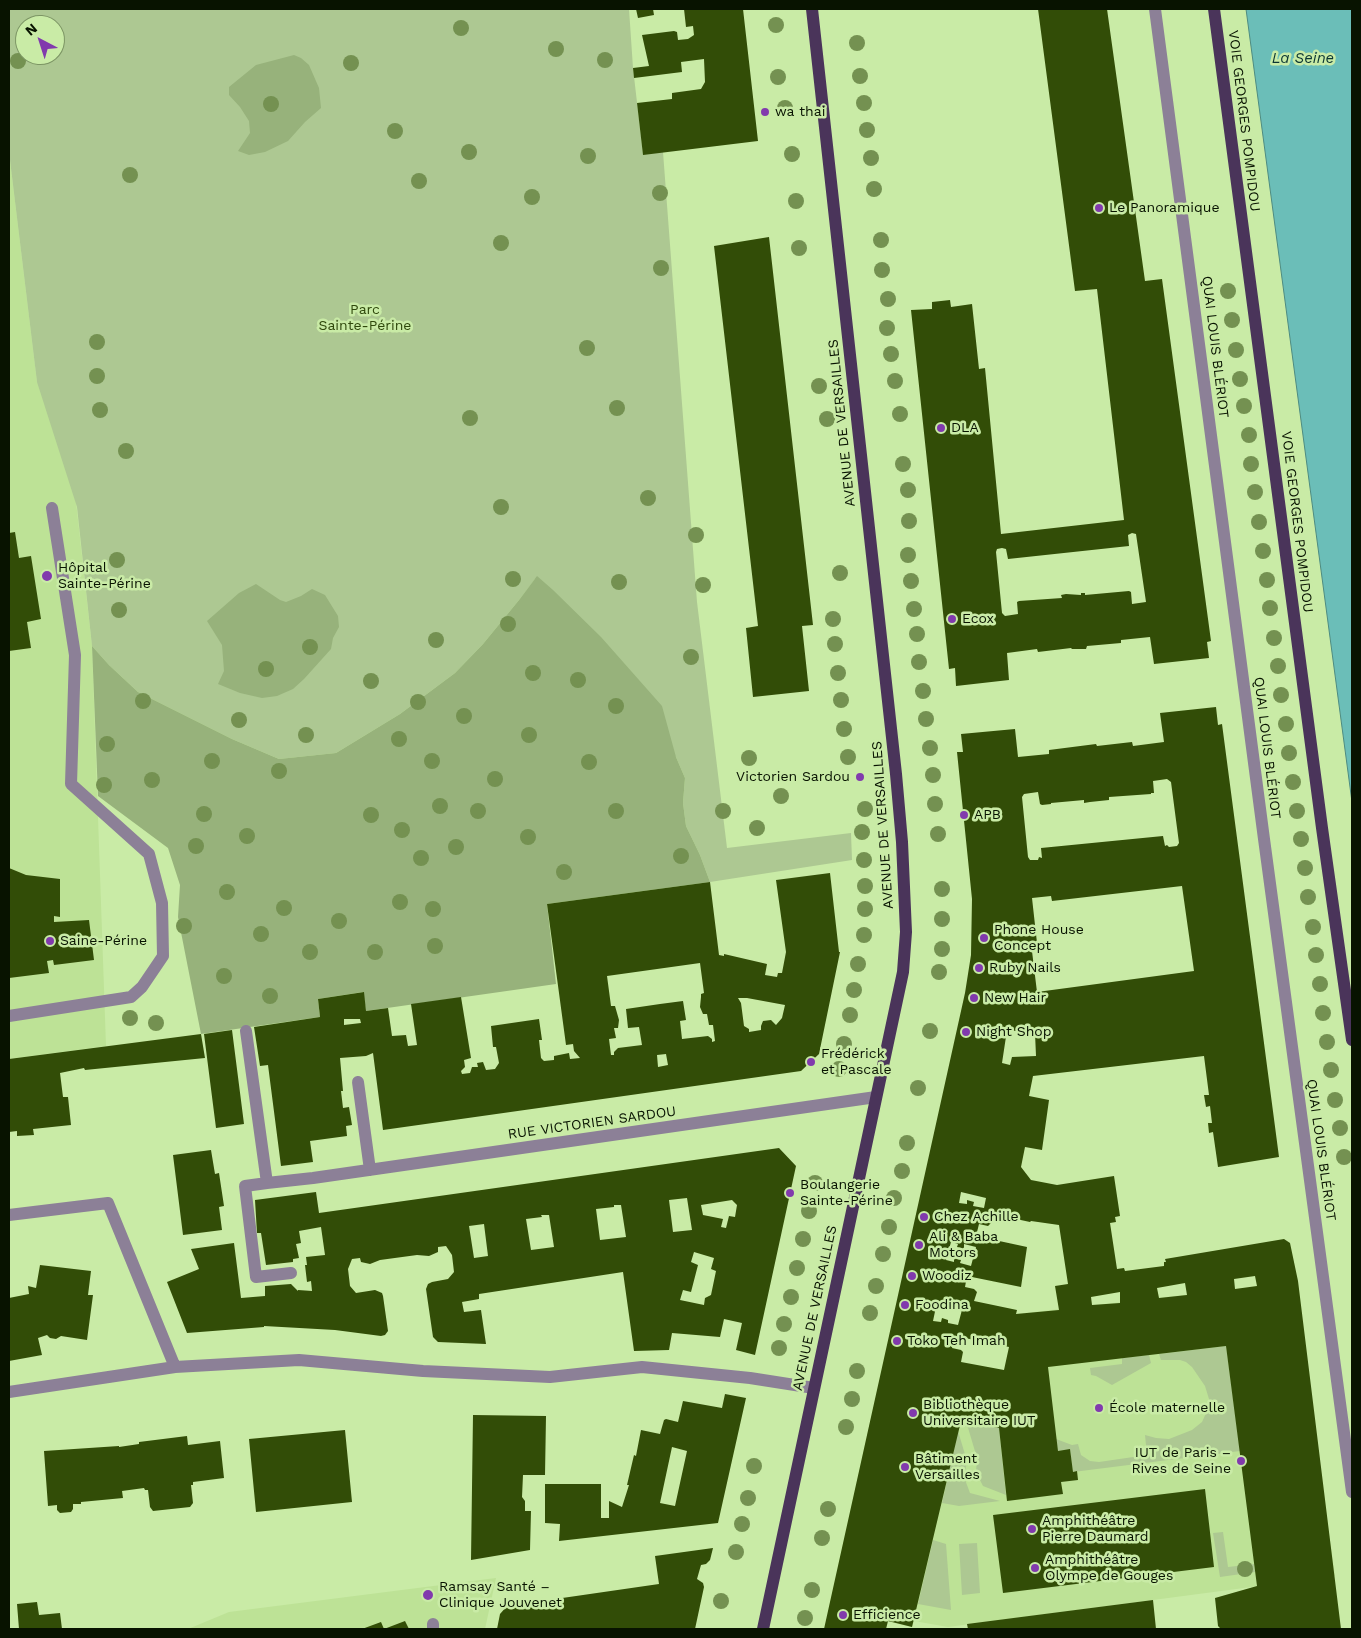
<!DOCTYPE html>
<html>
<head>
<meta charset="utf-8">
<style>
	body { margin:0 }
	#map { position:relative; width:1361px; height:1638px; overflow:hidden; background:#c9eba6; font-family:"Work Sans",sans-serif }
	canvas { display:block }
	.frame { position:absolute; inset:0; border:10px solid #081300; pointer-events:none }
	.north { position:absolute; left:15px; top:15px; width:50px; height:50px; box-sizing:border-box; background:#c9eba6; border:1px solid #7c9564; border-radius:50%; rotate:320deg; font-size:14px; font-weight:700; line-height:20px; text-align:center; color:#081300 }
	.north::after { content:''; display:block; margin:auto; width:18px; height:22px; background:#813aad; clip-path:polygon(50% 0,100% 100%,50% 72%,0 100%) }
</style>
</head>
<body>
<div id="map">
<canvas width="1361" height="1638"></canvas>
<div class="frame"></div>
<div class="north">N</div>
</div>
<script>
const context = document.querySelector('canvas').getContext('2d');
context.lineJoin = 'round';
function fill(path, color) { context.fillStyle = color; context.fill(path, 'evenodd'); }
const shape = rows => new Path2D(rows.map(r => 'M' + r).join(''));
function trace(path, color, width, dash) { context.strokeStyle = color; context.lineWidth = width; context.lineCap = dash ? 'butt' : 'round'; context.setLineDash(dash || []); context.stroke(path); }
function write(font, color, halo, rows, align = 'center') {
  context.font = font + ' "Work Sans",sans-serif'; context.lineWidth = 5; context.setLineDash([]); context.textBaseline = 'middle'; context.strokeStyle = halo; context.fillStyle = color; for (const [text, x, y, turn = 0] of rows) {
    context.save(); context.translate(x, y); context.rotate((+turn || 0) * Math.PI / 180); context.textAlign = isNaN(turn) ? turn : align; if (halo) context.strokeText(text, 0, 0); context.fillText(text, 0, 0); context.restore();
  }
}
fill(shape([
	[9,152,37,382,65,403,92,646,106,1046,9,1059],
	[1219,1291,1313,1418,1335,1576,948,1627,914,1621,912,1627,829,1608,886,1351,1002,1383,1016,1314],
	[496,1578,485,1629,188,1629,229,1612]
]), '#bde296');
fill(shape([
	[9,9,629,9,633,68,643,154,663,152,697,602,727,848,851,833,852,860,710,882,700,855,686,826,683,803,685,778,676,757,535,579,519,600,483,644,455,673,400,714,336,753,279,759,232,739,138,692,109,665,92,646,77,507,37,382,9,152],
	[25,25,55,25,55,55,25,55],
	[1226,1346,1240,1451,1073,1472,1070,1450,1058,1451,1056,1439,1072,1445,1078,1444,1081,1455,1090,1461,1099,1462,1147,1455,1145,1435,1156,1438,1169,1439,1192,1430,1202,1422,1208,1409,1209,1399,1205,1386,1192,1367,1186,1362,1180,1360,1161,1360,1159,1354],
	[1149,1355,1151,1363,1112,1385,1096,1376,1091,1375,1090,1368,1122,1364,1122,1358],
	[966,1421,999,1428,1006,1495,983,1486,976,1472,977,1458],
	[958,1431,967,1461,964,1477,970,1493,1000,1501,959,1506,942,1503],
	[1223,1532,1228,1567,1254,1564,1255,1572,1220,1577,1213,1533],
	[933,1540,946,1544,951,1610,918,1604],
	[977,1543,980,1593,962,1595,959,1544]
]), '#adc892');
fill(shape([
	[294,55,301,58,309,65,319,88,321,108,305,122,288,141,265,152,249,155,238,151,250,133,249,121,240,107,229,95,229,87,256,65],
	[537,576,553,590,601,637,662,706,676,757,685,778,683,803,686,826,700,855,710,882,547,904,556,984,366,1011,363,992,318,999,320,1017,201,1034,178,917,180,885,168,848,98,796,92,646,109,665,138,692,232,739,279,759,336,753,400,714,455,673,483,644,519,600],
	[256,584,280,600,286,602,301,596,312,589,325,595,338,616,339,627,333,638,331,649,304,679,293,689,277,696,262,698,240,693,218,684,224,671,222,645,207,621,239,593]
]), '#97b27b');
const water = shape([
	[1246,9,1352,9,1352,802,1248,24,1246,9]
]);
fill(water, '#6bbeb8');
trace(water, '#4d8b81', 1);
fill(shape([
	[636,9,653,9,654,15,638,18],
	[684,9,743,9,758,141,643,155,637,103,672,99,672,93,701,89,705,82,704,59,681,62,682,72,634,78,633,68,649,66,642,35,674,31,677,32,678,40,688,39,694,35,693,26,686,27],
	[1038,9,1107,9,1145,281,1162,279,1211,641,1207,642,1209,658,1154,664,1150,637,1121,640,1121,643,1087,646,1086,649,1072,649,1071,648,1038,652,1037,649,1007,653,1009,680,956,686,955,668,949,669,911,310,932,309,932,302,950,300,951,307,972,304,979,369,985,368,1001,534,1124,520,1097,289,1075,291],
	[1132,533,1136,534,1146,602,1132,604,1131,592,1129,591,1085,595,1085,593,1081,593,1081,595,1066,594,1061,595,1062,598,1019,601,1017,602,1018,614,1005,616,1002,613,996,552,997,549,1002,548,1006,549,1008,559,1129,546,1128,535],
	[769,237,813,625,802,626,809,691,753,697,746,628,758,626,714,246],
	[15,532,19,558,31,556,41,619,27,622,31,648,9,651,9,533],
	[1216,707,1218,725,1222,724,1279,1157,1218,1167,1213,1132,1209,1133,1208,1123,1212,1123,1210,1106,1206,1107,1204,1095,1209,1095,1204,1056,1033,1076,1029,1096,1049,1100,1042,1150,1025,1147,1021,1167,1031,1180,1057,1185,1114,1176,1120,1216,1115,1217,1116,1222,1110,1223,1117,1269,1124,1268,1125,1271,1164,1266,1164,1262,1166,1262,1165,1259,1284,1239,1290,1243,1298,1281,1341,1629,1221,1629,1218,1626,1215,1598,1257,1586,1226,1346,1048,1367,1058,1451,1070,1449,1073,1472,1077,1471,1078,1480,1061,1482,1063,1494,1007,1501,999,1428,961,1421,912,1627,888,1621,886,1629,824,1629,965,993,971,955,972,899,957,752,963,752,961,734,1015,729,1018,757,1049,754,1049,750,1096,744,1097,746,1132,742,1133,746,1164,742,1160,713],
	[1167,779,1171,782,1179,843,1177,846,1169,847,1167,845,1165,846,1163,836,1041,848,1042,858,1039,857,1038,860,1030,860,1028,857,1022,797,1024,794,1038,792,1040,804,1042,805,1051,804,1051,803,1084,800,1084,803,1090,802,1109,800,1109,797,1151,794,1151,793,1154,793,1153,781],
	[1182,886,1194,971,1037,992,1031,943,1037,943,1032,898,1051,896,1052,901],
	[1007,1030,1035,1033,1036,1056,1012,1057,1010,1065,1002,1063],
	[961,1192,986,1198,984,1208,973,1206,974,1202,967,1200,967,1204,959,1203],
	[993,1214,1030,1222,1031,1221,1059,1225,1068,1284,1055,1286,1059,1310,1016,1314,1017,1310,974,1301,977,1292,974,1289,965,1287,967,1276,1021,1287,1027,1247,976,1236,979,1224,988,1226,991,1223],
	[951,1242,958,1244,957,1247,964,1249,964,1244,976,1247,971,1266,960,1263,961,1260,954,1258,954,1262,946,1260],
	[1255,1276,1257,1286,1235,1289,1234,1279],
	[1185,1283,1187,1295,1159,1298,1157,1288],
	[1120,1292,1120,1303,1092,1305,1091,1297],
	[937,1302,945,1303,944,1306,951,1308,952,1304,963,1306,958,1325,948,1323,948,1320,942,1318,941,1322,933,1321],
	[955,1336,1009,1347,1004,1370,961,1362,963,1352,961,1350,952,1348],
	[9,868,26,875,60,879,60,917,54,916,54,922,89,920,94,960,54,965,53,960,47,961,49,973,9,978],
	[830,873,839,952,840,952,819,1054,801,1071,383,1130,373,1053,366,1056,340,1058,343,1091,341,1091,343,1108,349,1107,352,1125,346,1126,347,1136,310,1141,313,1162,281,1166,268,1065,260,1066,254,1027,320,1017,318,999,364,992,366,1011,388,1008,392,1036,406,1035,408,1046,417,1045,411,1004,461,997,471,1058,464,1060,465,1067,461,1071,462,1074,470,1073,472,1067,478,1067,477,1063,483,1062,486,1070,495,1069,499,1063,496,1047,493,1047,491,1026,539,1019,542,1040,539,1040,541,1058,544,1061,554,1060,554,1056,569,1053,570,1059,580,1058,574,1051,573,1044,566,1045,547,904,710,882,719,955,724,956,724,954,767,964,765,975,777,977,778,973,782,973,786,952,776,880],
	[700,963,704,993,701,994,701,997,700,1007,703,1014,707,1014,709,1025,713,1025,715,1041,712,1042,712,1039,708,1036,682,1039,680,1021,686,1020,683,1001,660,1004,626,1009,628,1028,639,1027,642,1045,618,1048,614,1052,614,1055,611,1055,609,1039,616,1038,614,1028,618,1028,619,1020,615,1006,611,1006,607,976],
	[738,998,747,998,785,1005,782,1018,776,1025,771,1020,763,1021,761,1026,761,1030,749,1032,749,1029,744,1026,741,1003],
	[344,1019,360,1019,361,1023,344,1025],
	[666,1054,668,1065,658,1067,657,1055],
	[232,1030,244,1124,216,1128,204,1034],
	[201,1034,205,1058,85,1070,84,1068,60,1073,63,1097,68,1097,71,1125,33,1129,34,1135,17,1136,17,1131,9,1132,9,1059],
	[779,1148,796,1166,755,1355,736,1350,742,1323,724,1319,720,1337,672,1333,669,1350,634,1351,623,1272,479,1294,479,1299,462,1302,464,1312,481,1310,486,1344,438,1342,433,1337,426,1289,428,1284,432,1282,448,1279,454,1272,452,1255,446,1246,438,1247,438,1252,429,1256,417,1255,380,1260,370,1264,361,1262,360,1258,352,1259,348,1269,350,1286,356,1293,375,1290,382,1293,383,1296,388,1331,385,1335,381,1336,335,1330,264,1326,264,1327,187,1333,167,1282,199,1269,191,1249,234,1243,241,1298,265,1296,265,1286,291,1284,298,1291,298,1290,312,1291,311,1281,307,1282,305,1265,307,1265,306,1257,325,1255,321,1227,299,1231,301,1243,296,1244,299,1258,293,1259,293,1262,266,1265,261,1233,257,1233,255,1200,316,1192,319,1213],
	[687,1198,692,1230,673,1232,669,1200],
	[732,1200,737,1205,735,1217,729,1216,726,1228,721,1227,723,1219,703,1215,701,1205],
	[614,1205,621,1205,626,1237,600,1240,596,1209,614,1207],
	[541,1215,549,1215,554,1247,531,1250,526,1219,542,1217],
	[484,1224,488,1256,474,1258,469,1226],
	[694,1252,714,1258,711,1269,716,1271,711,1295,705,1298,704,1305,680,1300,683,1290,691,1292,698,1265,691,1262],
	[211,1150,215,1174,219,1173,224,1206,219,1207,222,1230,183,1235,173,1155],
	[40,1265,91,1271,88,1295,93,1295,87,1340,61,1336,56,1339,50,1338,47,1335,38,1338,42,1355,9,1361,9,1298,29,1294,28,1286,36,1288],
	[725,1394,746,1398,718,1523,559,1541,560,1524,545,1523,545,1484,601,1484,601,1518,609,1518,609,1501,622,1507,629,1485,627,1485,634,1455,636,1456,641,1430,660,1434,664,1420,666,1419,678,1422,683,1401,722,1408],
	[672,1447,687,1451,675,1506,660,1503],
	[473,1415,546,1416,545,1475,523,1475,522,1497,525,1501,525,1511,531,1511,530,1550,471,1560],
	[345,1430,352,1502,256,1512,249,1439],
	[187,1436,188,1445,220,1441,224,1478,193,1482,193,1485,191,1485,193,1503,190,1507,153,1511,150,1507,148,1490,145,1490,144,1488,122,1491,123,1498,81,1502,81,1504,73,1504,73,1509,71,1512,60,1513,57,1510,57,1505,48,1506,44,1451,119,1446,119,1447,139,1444,139,1442],
	[1205,1489,1214,1567,1003,1593,993,1515],
	[713,1548,710,1560,706,1564,701,1565,697,1579,703,1583,704,1587,695,1629,497,1629,500,1614,507,1606,659,1584,655,1556],
	[1153,1600,1156,1629,968,1629,967,1624],
	[37,1602,39,1615,60,1613,62,1629,19,1629,17,1604],
	[405,1621,409,1629,362,1629,381,1622,384,1629]
]), '#324d07');
trace(shape([
	[9,1016,131,997,142,987,163,956,162,903,149,854,71,784,75,655,52,508],
	[433,1629,433,1624]
]), '#8c8097', 12);
trace(shape([
	[246,1031,267,1183,245,1186,256,1277,291,1273],
	[358,1082,370,1170],
	[267,1183,313,1178,876,1097],
	[9,1215,108,1203,175,1367],
	[9,1392,175,1367,299,1360,423,1371,550,1377,642,1367,750,1378,814,1388]
]), '#8c8097', 12);
trace(shape([
	[1155,9,1264,839,1352,1492]
]), '#8c8097', 12);
trace(shape([
	[1214,9,1322,828,1352,1040],
	[763,1629,903,972,906,932,902,842,896,774,812,9]
]), '#4a345a', 12);
context.fillStyle = '#749151';
for (const [x, y] of [
	[776,25],
	[461,28],
	[857,43],
	[556,49],
	[605,60],
	[18,61],
	[351,63],
	[860,76],
	[778,77],
	[864,103],
	[271,104],
	[785,108],
	[867,130],
	[395,131],
	[469,152],
	[792,154],
	[588,156],
	[871,158],
	[130,175],
	[419,181],
	[874,189],
	[660,193],
	[532,197],
	[796,201],
	[881,240],
	[501,243],
	[799,248],
	[661,268],
	[882,270],
	[1228,291],
	[888,299],
	[1232,320],
	[887,328],
	[97,342],
	[587,348],
	[1236,350],
	[891,354],
	[97,376],
	[1240,379],
	[895,381],
	[819,386],
	[1244,406],
	[617,408],
	[100,410],
	[900,414],
	[470,418],
	[827,419],
	[1249,435],
	[126,451],
	[903,464],
	[1251,464],
	[908,490],
	[1255,492],
	[648,498],
	[501,507],
	[909,521],
	[1259,522],
	[696,535],
	[1263,551],
	[908,555],
	[117,560],
	[840,573],
	[513,579],
	[1267,580],
	[911,581],
	[619,582],
	[703,585],
	[1270,608],
	[914,609],
	[119,610],
	[833,619],
	[508,624],
	[917,634],
	[1274,638],
	[436,640],
	[835,644],
	[310,647],
	[691,657],
	[919,662],
	[1278,666],
	[266,669],
	[533,673],
	[838,673],
	[578,680],
	[371,681],
	[923,691],
	[1281,695],
	[841,700],
	[143,701],
	[418,702],
	[616,706],
	[464,716],
	[926,719],
	[239,720],
	[1286,724],
	[844,729],
	[306,735],
	[529,735],
	[399,739],
	[107,744],
	[930,748],
	[1289,753],
	[848,757],
	[749,758],
	[212,761],
	[432,761],
	[589,762],
	[279,771],
	[933,775],
	[495,779],
	[152,780],
	[1293,782],
	[104,785],
	[781,796],
	[935,804],
	[440,806],
	[865,809],
	[478,811],
	[616,811],
	[723,811],
	[1297,811],
	[204,814],
	[371,815],
	[757,828],
	[402,830],
	[862,832],
	[938,834],
	[247,836],
	[528,837],
	[1301,839],
	[196,846],
	[456,847],
	[681,856],
	[421,858],
	[864,860],
	[1305,868],
	[564,872],
	[865,886],
	[942,889],
	[227,892],
	[1308,897],
	[400,902],
	[284,908],
	[433,909],
	[865,909],
	[942,919],
	[339,921],
	[184,926],
	[1313,927],
	[261,934],
	[864,935],
	[435,946],
	[942,949],
	[310,952],
	[375,952],
	[1316,955],
	[858,964],
	[939,972],
	[224,976],
	[1320,984],
	[854,990],
	[270,996],
	[1323,1013],
	[850,1015],
	[130,1018],
	[156,1023],
	[930,1031],
	[1327,1042],
	[844,1044],
	[839,1069],
	[1331,1070],
	[918,1088],
	[1335,1100],
	[1340,1128],
	[907,1143],
	[1344,1157],
	[902,1171],
	[815,1183],
	[894,1198],
	[809,1211],
	[889,1227],
	[803,1239],
	[883,1254],
	[797,1268],
	[876,1286],
	[791,1297],
	[870,1313],
	[784,1324],
	[779,1348],
	[857,1371],
	[852,1399],
	[846,1427],
	[754,1466],
	[748,1498],
	[828,1509],
	[742,1524],
	[822,1538],
	[736,1552],
	[1245,1569],
	[812,1590],
	[721,1601],
	[805,1618]
]) { context.beginPath(); context.arc(x, y, 8, 0, 2 * Math.PI); context.fill(); }
for (const [x, y, r, color] of [
	[765,112,5,"#813aad"],
	[1099,208,5,"#813aad"],
	[941,428,5,"#813aad"],
	[47,576,6,"#813aad"],
	[952,619,5,"#813aad"],
	[860,777,5,"#813aad"],
	[964,815,5,"#813aad"],
	[984,938,5,"#813aad"],
	[50,941,5,"#813aad"],
	[979,968,5,"#813aad"],
	[974,998,5,"#813aad"],
	[966,1032,5,"#813aad"],
	[811,1062,5,"#813aad"],
	[790,1193,5,"#813aad"],
	[924,1217,5,"#813aad"],
	[919,1245,5,"#813aad"],
	[912,1276,5,"#813aad"],
	[905,1305,5,"#813aad"],
	[897,1341,5,"#813aad"],
	[1099,1408,5,"#813aad"],
	[913,1413,5,"#813aad"],
	[1241,1461,5,"#813aad"],
	[905,1467,5,"#813aad"],
	[1032,1529,5,"#813aad"],
	[1035,1568,5,"#813aad"],
	[428,1595,6,"#813aad"],
	[843,1615,5,"#813aad"]
]) { const dot = new Path2D(); dot.arc(x, y, r, 0, 2 * Math.PI); context.fillStyle = color; context.fill(dot); trace(dot, '#c9eba6', 2); }
write('14px', '#081300', '#c9eba6', [
	["wa thai",775,112],
	["Le Panoramique",1109,208],
	["DLA",951,428],
	["Hôpital",58,568],
	["Sainte-Périne",58,584],
	["Ecox",962,619],
	["Victorien Sardou",850,777,"right"],
	["APB",974,815],
	["Phone House",994,930],
	["Concept",994,946],
	["Saine-Périne",60,941],
	["Ruby Nails",989,968],
	["New Hair",984,998],
	["Night Shop",976,1032],
	["Frédérick",821,1054],
	["et Pascale",821,1070],
	["Boulangerie",800,1185],
	["Sainte-Périne",800,1201],
	["Chez Achille",934,1217],
	["Ali & Baba",929,1237],
	["Motors",929,1253],
	["Woodiz",922,1276],
	["Foodina",915,1305],
	["Toko Teh Imah",907,1341],
	["Bibliothèque",923,1405],
	["Universitaire IUT",923,1421],
	["École maternelle",1109,1408],
	["IUT de Paris –",1231,1453,"right"],
	["Rives de Seine",1231,1469,"right"],
	["Bâtiment",915,1459],
	["Versailles",915,1475],
	["Amphithéâtre",1042,1521],
	["Pierre Daumard",1042,1537],
	["Amphithéâtre",1045,1560],
	["Olympe de Gouges",1045,1576],
	["Ramsay Santé –",439,1587],
	["Clinique Jouvenet",439,1603],
	["Efficience",853,1615]
], 'left');
write('14px', '#081300', '#c9eba6', [
	["VOIE GEORGES POMPIDOU",1244,121,83],
	["QUAI LOUIS BLÉRIOT",1215,347,83],
	["AVENUE DE VERSAILLES",842,423,-96],
	["VOIE GEORGES POMPIDOU",1297,522,83],
	["QUAI LOUIS BLÉRIOT",1267,748,83],
	["AVENUE DE VERSAILLES",883,825,-94],
	["RUE VICTORIEN SARDOU",592,1123,-8],
	["QUAI LOUIS BLÉRIOT",1321,1150,82],
	["AVENUE DE VERSAILLES",815,1308,-78]
]);
write('14px', '#2f480c', '#c9eba6', [
	["Parc",365,310],
	["Sainte-Périne",365,326]
]);
write('italic 15px', '#0b3533', '#c9eba6', [
	["La Seine",1303,59]
]);
</script>
</body>
</html>
